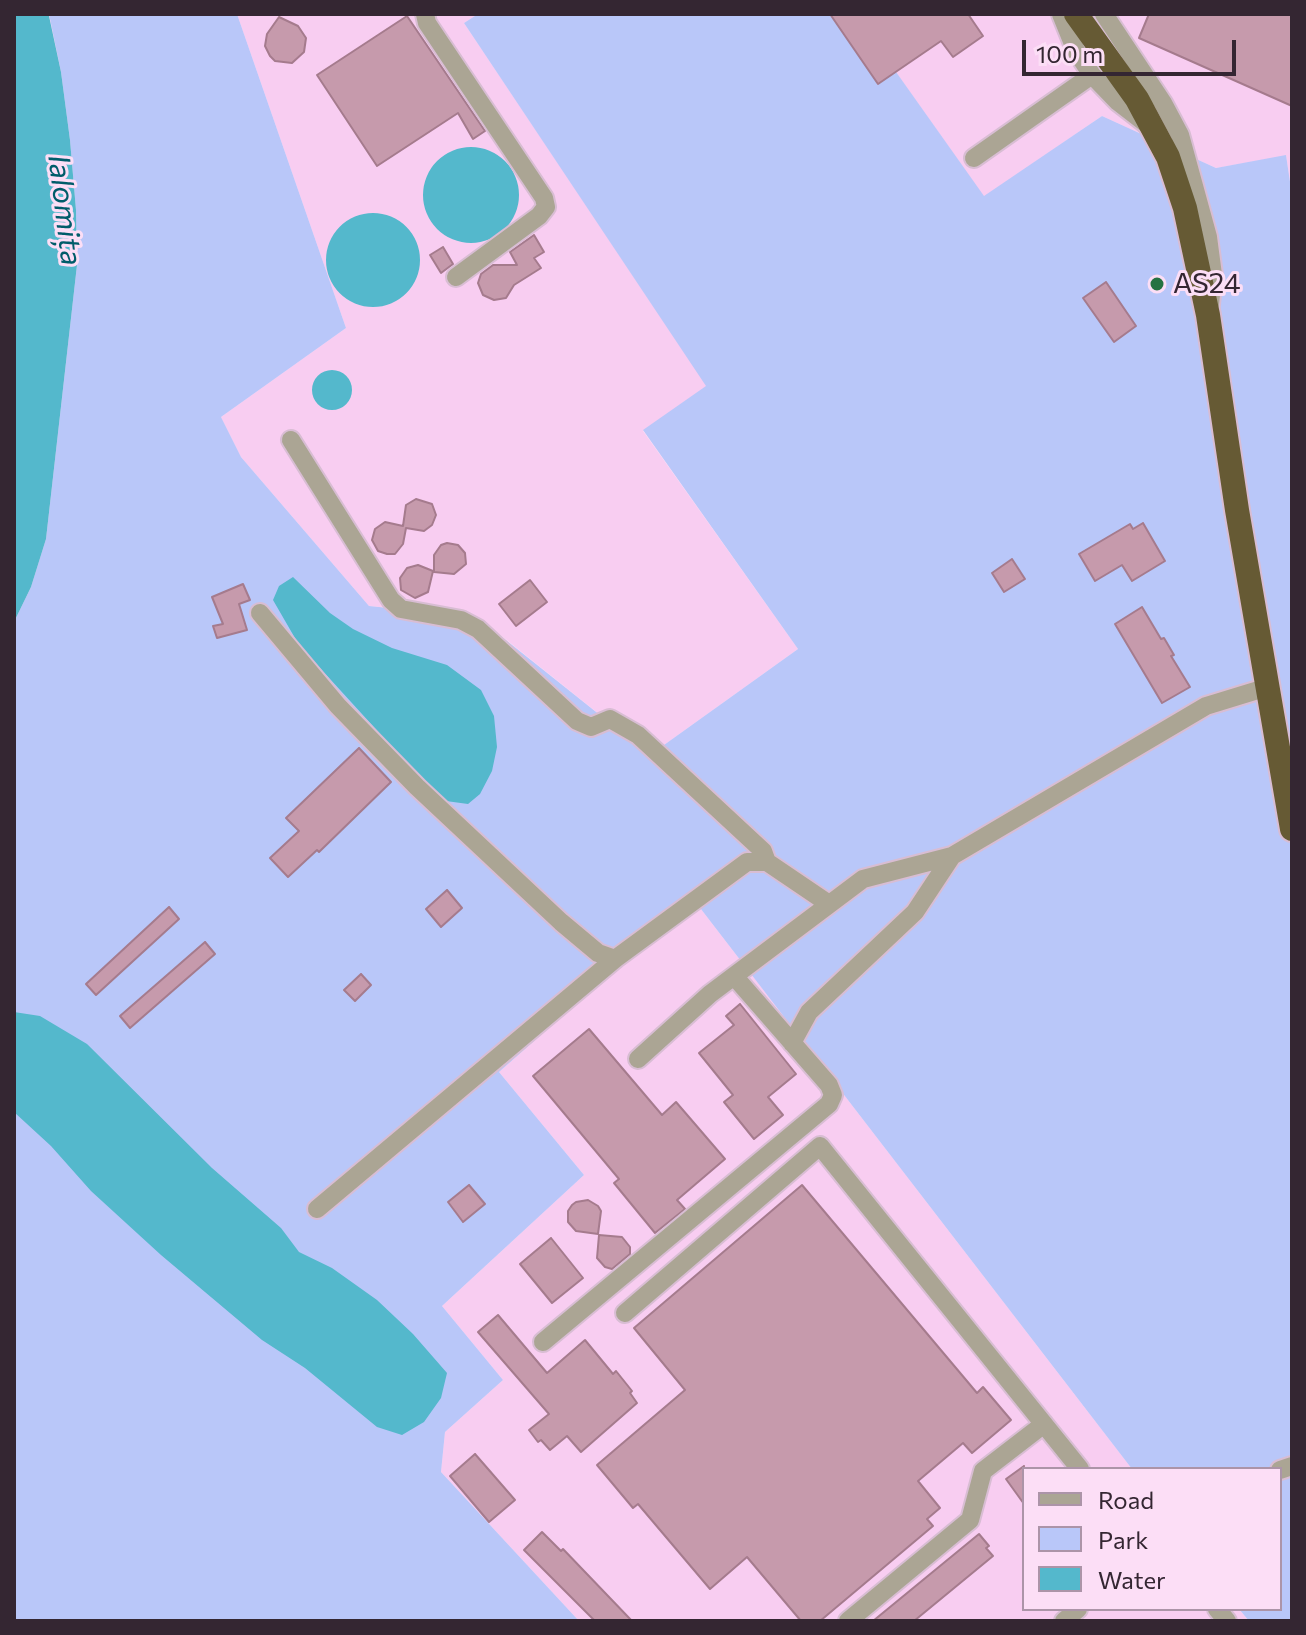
<!DOCTYPE html>
<html>
<head>
<meta charset="utf-8">
<style>
	body { margin:0 }
	#map { position:relative; width:1306px; height:1635px; overflow:hidden; background:#fcdef6; font-family:Commissioner,sans-serif }
	canvas { display:block }
	.frame { position:absolute; inset:0; border:16px solid #342632; pointer-events:none }
	.legend { position:absolute; left:1022px; top:1467px; width:260px; height:144px; box-sizing:border-box; background:#fcdef6; border:2px solid #ac94a8; margin:0; padding:10px 14px; list-style:none; font-size:24px; color:#342632 }
	.legend li { display:flex; align-items:center; gap:16px; height:40px }
	.legend b { width:40px; border:2px solid #ac94a8 }
	.scale { position:absolute; left:1022px; top:40px; width:214px; height:36px; box-sizing:border-box; border:4px solid #342632; border-top:0; padding-left:10px; font-size:24px; line-height:28px; white-space:nowrap; color:#342632; -webkit-text-stroke:6px #fcdef6; paint-order:stroke }
</style>
</head>
<body>
<div id="map">
<canvas width="1306" height="1635"></canvas>
<div class="frame"></div>
<ul class="legend">
<li><b style="height:10px;background:#aba594"></b>Road</li>
<li><b style="height:22px;background:#b9c7f9"></b>Park</li>
<li><b style="height:22px;background:#54b8cc"></b>Water</li>
</ul>
<div class="scale">100 m</div>
</div>
<script>
const context = document.querySelector('canvas').getContext('2d');
context.lineJoin = 'round';
function fill(path, color) { context.fillStyle = color; context.fill(path, 'evenodd'); }
const shape = rows => new Path2D(rows.map(r => 'M' + r).join(''));
function trace(path, color, width, dash) { context.strokeStyle = color; context.lineWidth = width; context.lineCap = dash ? 'butt' : 'round'; context.setLineDash(dash || []); context.stroke(path); }
function write(font, color, halo, rows, align = 'center') {
  context.font = font + ' Commissioner,sans-serif'; context.lineWidth = 6; context.setLineDash([]); context.textBaseline = 'middle'; context.strokeStyle = halo; context.fillStyle = color; for (const [text, x, y, turn = 0] of rows) {
    context.save(); context.translate(x, y); context.rotate((+turn || 0) * Math.PI / 180); context.textAlign = isNaN(turn) ? turn : align; if (halo) context.strokeText(text, 0, 0); context.fillText(text, 0, 0); context.restore();
  }
}
fill(shape([
	[237,14,478,14,464,23,707,386,643,431,798,649,650,755,478,617,369,606,241,457,221,417,346,328],
	[855,14,1292,14,1292,192,1286,156,1216,168,1102,116,984,197],
	[694,900,1132,1469,1024,1469,1024,1609,1239,1609,1249,1621,579,1621,441,1472,445,1432,503,1380,442,1306,584,1175,499,1072]
]), '#f8cdf1');
fill(shape([
	[49,14,237,14,346,328,221,417,241,457,369,606,477,617,650,755,798,649,643,430,706,386,464,23,478,14,855,14,984,196,1102,116,1216,168,1286,155,1292,195,1292,1621,1249,1621,1239,1609,1280,1609,1280,1469,1132,1469,694,900,499,1072,584,1175,442,1306,503,1380,445,1432,441,1472,579,1621,14,1621,14,622,31,587,46,539,77,265,76,210,70,140,61,72]
]), '#b9c7f9');
fill(shape([
	[14,14,49,14,49,16,61,72,70,140,76,210,77,265,46,539,31,587,14,622],
	'423 195a48 48 0 1 1 96 0a48 48 0 1 1-96 0Z',
	'326 260a47 47 0 1 1 94 0a47 47 0 1 1-94 0Z',
	'312 390a20 20 0 1 1 40 0a20 20 0 1 1-40 0Z',
	[293,577,330,613,353,629,392,648,447,665,481,690,494,716,497,747,492,771,480,794,468,804,446,801,393,748,299,645,273,600,279,586],
	[14,1012,40,1016,87,1044,212,1168,281,1228,299,1252,332,1268,377,1300,413,1334,447,1373,441,1398,424,1422,402,1435,377,1427,305,1368,262,1340,161,1255,91,1191,51,1146,14,1112]
]), '#54b8cc');
const building = shape([
	[830,14,968,14,983,36,953,57,941,41,878,84,830,14],
	[1149,14,1292,14,1292,106,1139,38,1149,14],
	[407,16,485,131,473,139,458,113,377,166,317,75,407,16],
	[279,17,298,26,306,38,304,52,292,63,275,61,270,56,265,46,267,34,279,17],
	[534,235,544,252,534,258,541,268,514,285,506,298,494,300,483,295,478,283,481,274,493,265,517,265,510,252,534,235],
	[443,247,453,264,441,273,430,255,443,247],
	[1106,282,1136,326,1114,342,1083,298,1106,282],
	[416,499,432,504,436,515,432,525,424,531,406,528,403,544,395,554,387,554,378,551,372,540,375,529,385,522,403,526,406,505,416,499],
	[1143,523,1165,561,1132,581,1122,565,1095,581,1079,554,1130,524,1133,529,1143,523],
	[447,543,458,545,465,553,466,564,454,574,434,572,434,555,441,545,447,543],
	[1012,559,1025,579,1004,592,992,573,1012,559],
	[418,565,433,571,428,592,415,598,401,590,400,578,407,568,418,565],
	[530,580,547,602,516,626,499,604,530,580],
	[243,584,250,600,239,604,247,630,217,638,213,626,223,624,212,597,243,584],
	[1142,607,1161,639,1164,638,1174,655,1171,656,1190,687,1162,703,1115,624,1142,607],
	[359,748,391,782,319,852,317,850,288,877,270,858,299,831,286,818,359,748],
	[447,890,462,908,441,927,426,909,447,890],
	[169,907,179,919,96,995,86,984,169,907],
	[205,942,215,954,130,1028,120,1016,205,942],
	[361,974,371,985,355,1001,344,990,361,974],
	[740,1004,796,1074,768,1097,783,1115,754,1139,724,1102,733,1095,699,1053,734,1025,726,1016,740,1004],
	[589,1029,662,1115,676,1102,725,1159,677,1200,685,1209,655,1233,614,1183,619,1179,533,1076,589,1029],
	[469,1185,485,1204,463,1222,448,1202,469,1185],
	[802,1185,977,1393,983,1387,1011,1420,972,1453,963,1443,918,1481,940,1508,927,1519,933,1526,820,1621,801,1621,747,1557,710,1589,638,1504,633,1508,597,1465,685,1390,634,1328,802,1185],
	[588,1200,598,1206,601,1211,598,1234,576,1231,568,1222,568,1211,572,1205,576,1202,588,1200],
	[599,1235,622,1237,630,1247,630,1254,612,1269,605,1267,597,1258,599,1235],
	[551,1238,583,1278,552,1303,520,1264,551,1238],
	[498,1315,547,1373,585,1340,613,1374,616,1371,632,1391,630,1393,637,1403,581,1452,567,1436,550,1450,541,1440,538,1442,529,1430,549,1414,478,1332,498,1315],
	[475,1454,515,1500,489,1522,450,1476,475,1454],
	[1024,1466,1024,1504,1006,1479,1024,1466],
	[542,1532,561,1551,563,1549,632,1621,595,1621,524,1550,542,1532],
	[979,1534,989,1546,986,1548,993,1556,914,1621,873,1621,979,1534]
]);
fill(building, '#c69aac');
trace(building, '#a57b8d', 2);
const minor = shape([
	[425,14,427,23,544,198,546,207,539,216,456,277],
	[1061,14,1076,51,1092,75,1118,102,1149,126],
	[1104,14,1163,103,1180,135,1208,237,1213,275,1210,304],
	[974,158,1092,75],
	[291,440,391,600,401,609,461,620,478,629,577,721,591,727,610,719,638,735,763,851,767,862],
	[260,613,338,706,417,787,561,922,598,953,615,959],
	[792,1043,809,1012,915,912,952,856],
	[638,1059,710,994,863,879,952,856,1206,706,1268,687],
	[317,1209,615,959,747,862,767,862,829,904],
	[625,1313,820,1146,1080,1469],
	[543,1342,829,1104,833,1095,829,1085,734,976],
	[1280,1470,1292,1466],
	[1217,1609,1227,1621],
	[848,1621,970,1520,983,1471,1044,1424],
	[1064,1621,1078,1609]
]);
const highway = shape([
	[1076,14,1137,99,1168,157,1185,208,1208,315,1237,510,1292,829]
]);
trace(minor, '#d8bdd3', 22);
trace(highway, '#d8bdd3', 28);
trace(minor, '#aba594', 18);
trace(highway, '#665a34', 24);
for (const [x, y, r, color] of [
	[1157,284,8,"#257242"]
]) { const dot = new Path2D(); dot.arc(x, y, r, 0, 2 * Math.PI); context.fillStyle = color; context.fill(dot); trace(dot, '#fcdef6', 3); }
write('28px', '#342632', '#fcdef6', [
	["AS24",1173,284]
], 'left');
write('italic 30px', '#005c6a', '#fcdef6', [
	["Ialomița",65,210,83]
]);
</script>
</body>
</html>
